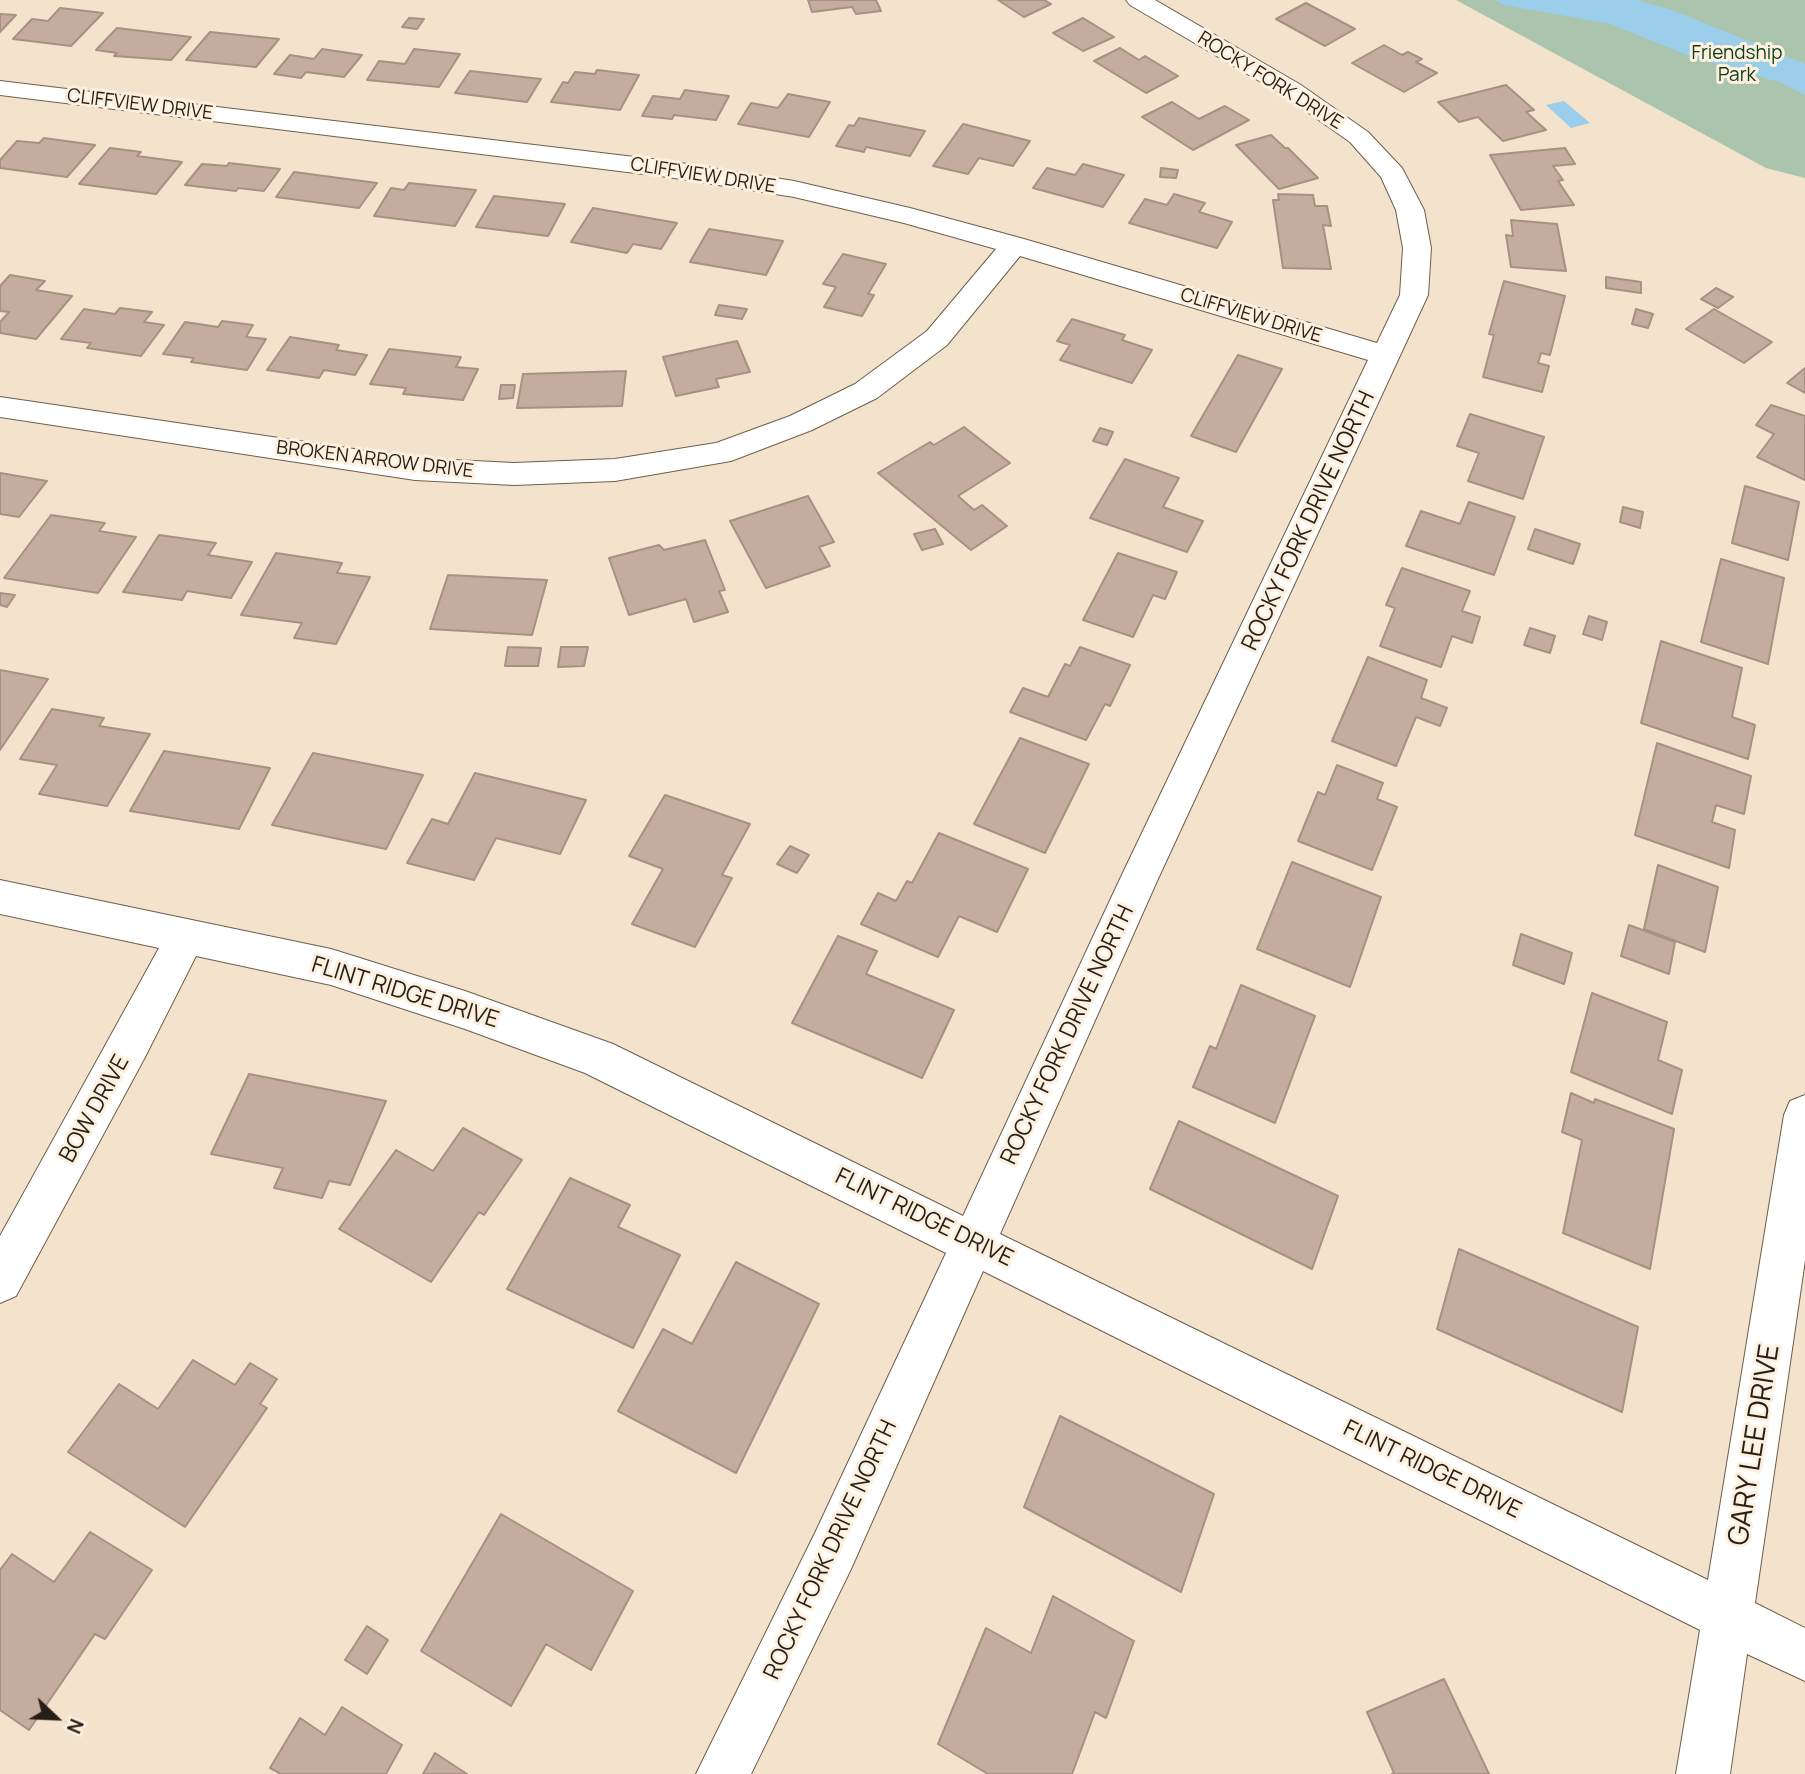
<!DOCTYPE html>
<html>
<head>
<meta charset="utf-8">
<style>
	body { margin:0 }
	#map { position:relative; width:1805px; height:1774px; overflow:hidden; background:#f3e2cc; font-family:Manrope,sans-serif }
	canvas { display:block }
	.north { position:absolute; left:21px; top:1683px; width:70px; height:70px; -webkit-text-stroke:5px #fdf0de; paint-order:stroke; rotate:113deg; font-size:19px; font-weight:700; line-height:28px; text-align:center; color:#251f17 }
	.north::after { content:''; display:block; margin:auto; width:24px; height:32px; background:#251f17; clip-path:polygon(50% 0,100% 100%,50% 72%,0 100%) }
</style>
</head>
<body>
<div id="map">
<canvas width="1805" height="1774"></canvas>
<div class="north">N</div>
</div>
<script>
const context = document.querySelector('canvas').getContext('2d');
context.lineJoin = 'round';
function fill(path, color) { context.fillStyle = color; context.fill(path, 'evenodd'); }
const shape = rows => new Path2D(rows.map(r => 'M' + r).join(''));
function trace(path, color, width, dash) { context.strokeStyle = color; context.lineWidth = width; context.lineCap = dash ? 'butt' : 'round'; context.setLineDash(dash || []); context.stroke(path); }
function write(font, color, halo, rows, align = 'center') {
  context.font = font + ' Manrope,sans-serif'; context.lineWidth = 6; context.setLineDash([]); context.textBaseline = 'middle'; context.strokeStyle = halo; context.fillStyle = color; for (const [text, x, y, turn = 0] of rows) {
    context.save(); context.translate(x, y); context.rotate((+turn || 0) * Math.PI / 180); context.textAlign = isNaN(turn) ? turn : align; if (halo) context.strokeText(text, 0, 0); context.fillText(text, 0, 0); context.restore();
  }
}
fill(shape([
	[1456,0,1805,0,1805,178,1766,168]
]), '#aac4ae');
fill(shape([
	[1495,0,1636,0,1675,11,1805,64,1805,95,1782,83,1687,55,1611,24,1504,5],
	[1564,101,1590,123,1571,128,1546,105]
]), '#9bceea');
const building = shape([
	[808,0,876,0,881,11,856,14,852,7,812,12,808,0],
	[998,0,1044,0,1051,4,1024,17,998,0],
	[1306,3,1355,29,1325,46,1276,19,1306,3],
	[60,8,103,13,71,46,13,39,32,19,48,21,60,8],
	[0,14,16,15,0,32,0,14],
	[409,18,424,19,417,29,402,27,409,18],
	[1083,18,1114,37,1083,51,1053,33,1083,18],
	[117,28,191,37,171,60,114,56,117,53,96,50,117,28],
	[210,32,279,39,256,67,186,60,210,32],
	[1384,45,1402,55,1408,52,1422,59,1416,62,1437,73,1404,92,1352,63,1384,45],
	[1120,48,1139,60,1145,56,1178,76,1146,93,1094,61,1120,48],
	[322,49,362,55,344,77,306,72,301,78,274,74,290,55,314,59,322,49],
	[414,49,460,54,439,87,367,80,379,61,405,64,414,49],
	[597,70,639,75,620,110,551,102,563,82,568,83,575,72,595,74,597,70],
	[470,71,541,79,527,102,455,93,470,71],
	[1506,85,1534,110,1526,112,1546,130,1503,141,1478,117,1459,122,1438,102,1506,85],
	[685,90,729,96,716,120,674,115,672,119,642,116,653,96,680,99,685,90],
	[788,94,830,102,809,137,738,124,751,103,778,108,788,94],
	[1172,102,1199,119,1225,106,1249,120,1193,150,1142,117,1172,102],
	[859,118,925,131,910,156,866,147,864,152,836,146,849,125,854,126,859,118],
	[963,124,1030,141,1013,166,979,158,968,174,933,166,963,124],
	[1271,135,1285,148,1288,148,1318,178,1279,189,1236,145,1271,135],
	[44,138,95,145,67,177,0,168,0,160,17,141,39,143,44,138],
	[110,148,141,152,137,156,182,162,156,194,79,184,110,148],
	[1565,148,1575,164,1553,166,1563,180,1558,181,1574,205,1521,210,1490,155,1565,148],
	[229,163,280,169,264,191,238,188,236,191,185,185,202,164,227,166,229,163],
	[1083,164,1124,175,1103,207,1033,188,1047,168,1075,175,1083,164],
	[1161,168,1178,170,1176,178,1160,177,1161,168],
	[294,172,377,183,359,208,276,197,294,172],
	[409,183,476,190,455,226,374,216,391,188,404,190,409,183],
	[1174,194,1205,203,1199,212,1232,222,1217,248,1129,223,1145,199,1167,205,1174,194],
	[1278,194,1313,195,1315,206,1327,206,1331,226,1323,225,1331,269,1283,268,1273,200,1279,200,1278,194],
	[494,196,565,204,548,236,476,227,494,196],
	[593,208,677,223,661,249,633,244,627,253,571,242,593,208],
	[1511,220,1557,224,1566,271,1511,267,1506,235,1513,236,1511,220],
	[709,229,783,241,766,275,690,262,709,229],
	[843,254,886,264,868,294,874,295,862,316,824,307,836,287,823,284,843,254],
	[10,275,45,281,36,290,72,296,36,339,0,333,0,322,9,312,0,311,0,286,10,275],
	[1606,277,1641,282,1641,293,1606,288,1606,277],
	[1504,281,1565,296,1550,355,1541,353,1538,363,1549,366,1542,392,1483,377,1494,335,1489,334,1504,281],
	[1716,288,1733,297,1718,308,1701,299,1716,288],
	[719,305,747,309,742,319,715,315,719,305],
	[120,308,152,312,144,322,164,325,141,356,87,348,91,343,61,339,84,309,115,314,120,308],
	[1636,309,1653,314,1648,328,1632,324,1636,309],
	[1714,309,1772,342,1744,363,1686,329,1714,309],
	[1072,319,1125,335,1122,340,1152,350,1132,383,1060,360,1070,345,1057,341,1072,319],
	[222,321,253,325,246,337,266,339,247,370,191,362,194,358,163,354,185,322,218,327,222,321],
	[290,337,339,345,336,350,367,355,355,375,324,370,319,378,267,370,290,337],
	[737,341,750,372,716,379,719,387,676,396,663,357,737,341],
	[389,349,461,357,456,367,478,369,463,400,403,394,406,388,370,384,389,349],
	[1238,355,1282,369,1236,452,1191,436,1238,355],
	[1805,368,1805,393,1787,383,1805,368],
	[626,371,622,406,517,408,523,374,626,371],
	[501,385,515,385,513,398,499,399,501,385],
	[1771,405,1805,416,1805,480,1757,457,1774,434,1756,425,1771,405],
	[1470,414,1544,437,1523,499,1468,481,1479,453,1457,446,1470,414],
	[964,427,1010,463,958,496,974,510,982,505,1007,526,971,550,878,473,930,442,934,445,964,427],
	[1100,428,1113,432,1107,445,1093,441,1100,428],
	[1125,459,1179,478,1163,507,1203,521,1187,552,1090,518,1125,459],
	[0,473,47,481,19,517,0,514,0,473],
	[1745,486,1799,502,1788,560,1732,543,1745,486],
	[808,496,834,542,819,547,830,566,766,588,730,521,808,496],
	[1469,502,1515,517,1494,575,1406,546,1421,511,1460,524,1469,502],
	[1623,507,1643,512,1640,528,1620,522,1623,507],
	[51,515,105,523,99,531,136,537,98,593,4,578,51,515],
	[935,529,943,544,922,550,914,534,935,529],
	[1535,529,1580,544,1573,564,1528,549,1535,529],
	[159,535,216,543,208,555,252,562,231,598,187,591,182,600,123,592,159,535],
	[705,540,725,590,719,591,728,612,694,622,686,599,629,615,609,558,659,545,664,550,705,540],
	[276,553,342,563,337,573,370,577,336,644,294,638,302,623,241,615,276,553],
	[1118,553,1177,572,1165,599,1153,595,1133,637,1083,620,1118,553],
	[1721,559,1784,578,1768,664,1701,642,1721,559],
	[1402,568,1470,591,1462,611,1480,617,1472,643,1452,636,1441,667,1380,646,1395,608,1386,605,1402,568],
	[448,575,547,580,532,635,430,629,448,575],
	[0,593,15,595,7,607,0,605,0,593],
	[1589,616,1607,622,1602,640,1583,634,1589,616],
	[1530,628,1555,636,1550,653,1524,645,1530,628],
	[1661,641,1742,668,1732,717,1755,725,1748,759,1641,723,1661,641],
	[508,647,541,648,538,666,505,666,508,647],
	[561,647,588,647,584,666,558,667,561,647],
	[1080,647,1130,665,1110,706,1105,704,1086,740,1010,712,1023,688,1048,697,1065,664,1070,666,1080,647],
	[1368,657,1427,680,1421,698,1447,708,1440,726,1416,717,1396,766,1332,741,1368,657],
	[0,670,48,679,0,750,0,670],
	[52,709,104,718,99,726,150,734,107,806,39,794,57,765,20,759,52,709],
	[1020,738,1089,764,1045,853,974,824,1020,738],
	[1657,743,1751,776,1744,814,1716,805,1712,822,1735,830,1729,868,1635,835,1657,743],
	[164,751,270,768,239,829,130,811,164,751],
	[313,753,423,775,386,849,272,825,313,753],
	[1337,765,1383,783,1377,799,1397,807,1372,870,1298,841,1318,792,1325,795,1337,765],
	[475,773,586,800,560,854,496,838,474,880,407,863,432,819,448,824,475,773],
	[665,795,750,824,722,875,732,878,695,947,632,924,663,869,629,856,665,795],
	[939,833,1028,869,997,932,959,916,938,957,861,924,878,893,896,901,907,881,912,883,939,833],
	[790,846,809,855,797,873,777,864,790,846],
	[1292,862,1381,897,1350,987,1257,949,1292,862],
	[1658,865,1718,887,1705,952,1644,929,1658,865],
	[1629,925,1675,942,1669,974,1621,956,1629,925],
	[1521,934,1572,953,1564,984,1513,965,1521,934],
	[838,936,877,951,866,974,954,1010,922,1078,792,1023,838,936],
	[1241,985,1315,1016,1275,1123,1193,1087,1210,1046,1216,1049,1241,985],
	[1592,993,1667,1022,1658,1060,1682,1070,1672,1114,1571,1072,1592,993],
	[249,1074,386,1101,350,1185,329,1181,322,1198,274,1188,283,1168,211,1154,249,1074],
	[1571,1093,1594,1103,1595,1099,1674,1129,1650,1269,1563,1233,1582,1140,1562,1132,1571,1093],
	[1179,1121,1338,1196,1312,1269,1150,1189,1179,1121],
	[463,1128,522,1160,484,1215,479,1212,431,1282,339,1229,396,1150,433,1171,463,1128],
	[570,1178,630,1205,618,1227,680,1255,633,1348,507,1289,570,1178],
	[1459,1249,1638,1327,1622,1412,1437,1329,1459,1249],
	[736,1262,819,1304,736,1473,618,1411,663,1329,692,1344,736,1262],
	[193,1360,235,1385,250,1363,277,1379,260,1404,267,1408,185,1527,68,1452,119,1384,158,1409,193,1360],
	[1060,1416,1214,1494,1181,1592,1024,1507,1060,1416],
	[501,1514,633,1591,591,1670,546,1644,511,1706,421,1651,501,1514],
	[90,1532,152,1570,105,1639,95,1634,29,1730,0,1710,0,1570,12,1554,54,1582,90,1532],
	[1053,1596,1134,1641,1106,1718,1095,1712,1072,1774,988,1774,938,1744,986,1628,1031,1653,1053,1596],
	[367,1626,388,1640,367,1674,345,1660,367,1626],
	[1444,1679,1489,1774,1392,1774,1394,1773,1367,1712,1444,1679],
	[342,1707,402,1745,386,1774,281,1774,270,1768,300,1718,325,1735,342,1707],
	[435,1753,467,1774,423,1774,435,1753]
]);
fill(building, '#c4ac9e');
trace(building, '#a89083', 2);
const street = shape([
	[1126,0,1155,0,1301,85,1368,132,1402,168,1424,210,1431,248,1428,295,1157,881,1000,1234,1708,1580,1784,1115,1790,1101,1805,1095,1805,1260,1755,1603,1805,1628,1805,1681,1747,1654,1730,1774,1676,1774,1700,1630,983,1271,851,1569,751,1774,696,1774,815,1533,946,1253,585,1073,465,1029,331,985,196,956,144,1059,16,1296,0,1303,0,1236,159,948,0,914,0,880,331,949,465,991,613,1044,963,1216,1119,881,1368,360,1020,256,947,345,877,398,812,430,731,461,615,481,514,485,415,480,0,417,0,397,415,458,514,463,615,459,716,443,790,416,855,384,927,331,996,249,904,223,794,197,668,177,0,95,0,81,668,161,794,181,910,208,1024,239,1377,343,1400,295,1403,248,1396,210,1381,177,1350,142,1283,95,1130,5,1126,0]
]);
trace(street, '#6e5f4c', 2);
fill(street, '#fff');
write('19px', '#0d3c1b', '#fdf0de', [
	["Friendship",1737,54],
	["Park",1737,76]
]);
write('19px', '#251f17', '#fdf0de', [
	["ROCKY FORK DRIVE",1270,81,32],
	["CLIFFVIEW DRIVE",140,105,7],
	["CLIFFVIEW DRIVE",703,176,9],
	["CLIFFVIEW DRIVE",1251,316,17],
	["BROKEN ARROW DRIVE",375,460,7]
]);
write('23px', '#251f17', '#fdf0de', [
	["ROCKY FORK DRIVE NORTH",1309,521,-65],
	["FLINT RIDGE DRIVE",405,993,17],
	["ROCKY FORK DRIVE NORTH",1068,1035,-65],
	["BOW DRIVE",95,1109,-61],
	["FLINT RIDGE DRIVE",924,1218,26],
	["FLINT RIDGE DRIVE",1432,1470,26],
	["ROCKY FORK DRIVE NORTH",831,1550,-65]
]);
write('28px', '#251f17', '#fdf0de', [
	["GARY LEE DRIVE",1755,1445,-81]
]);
</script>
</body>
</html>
